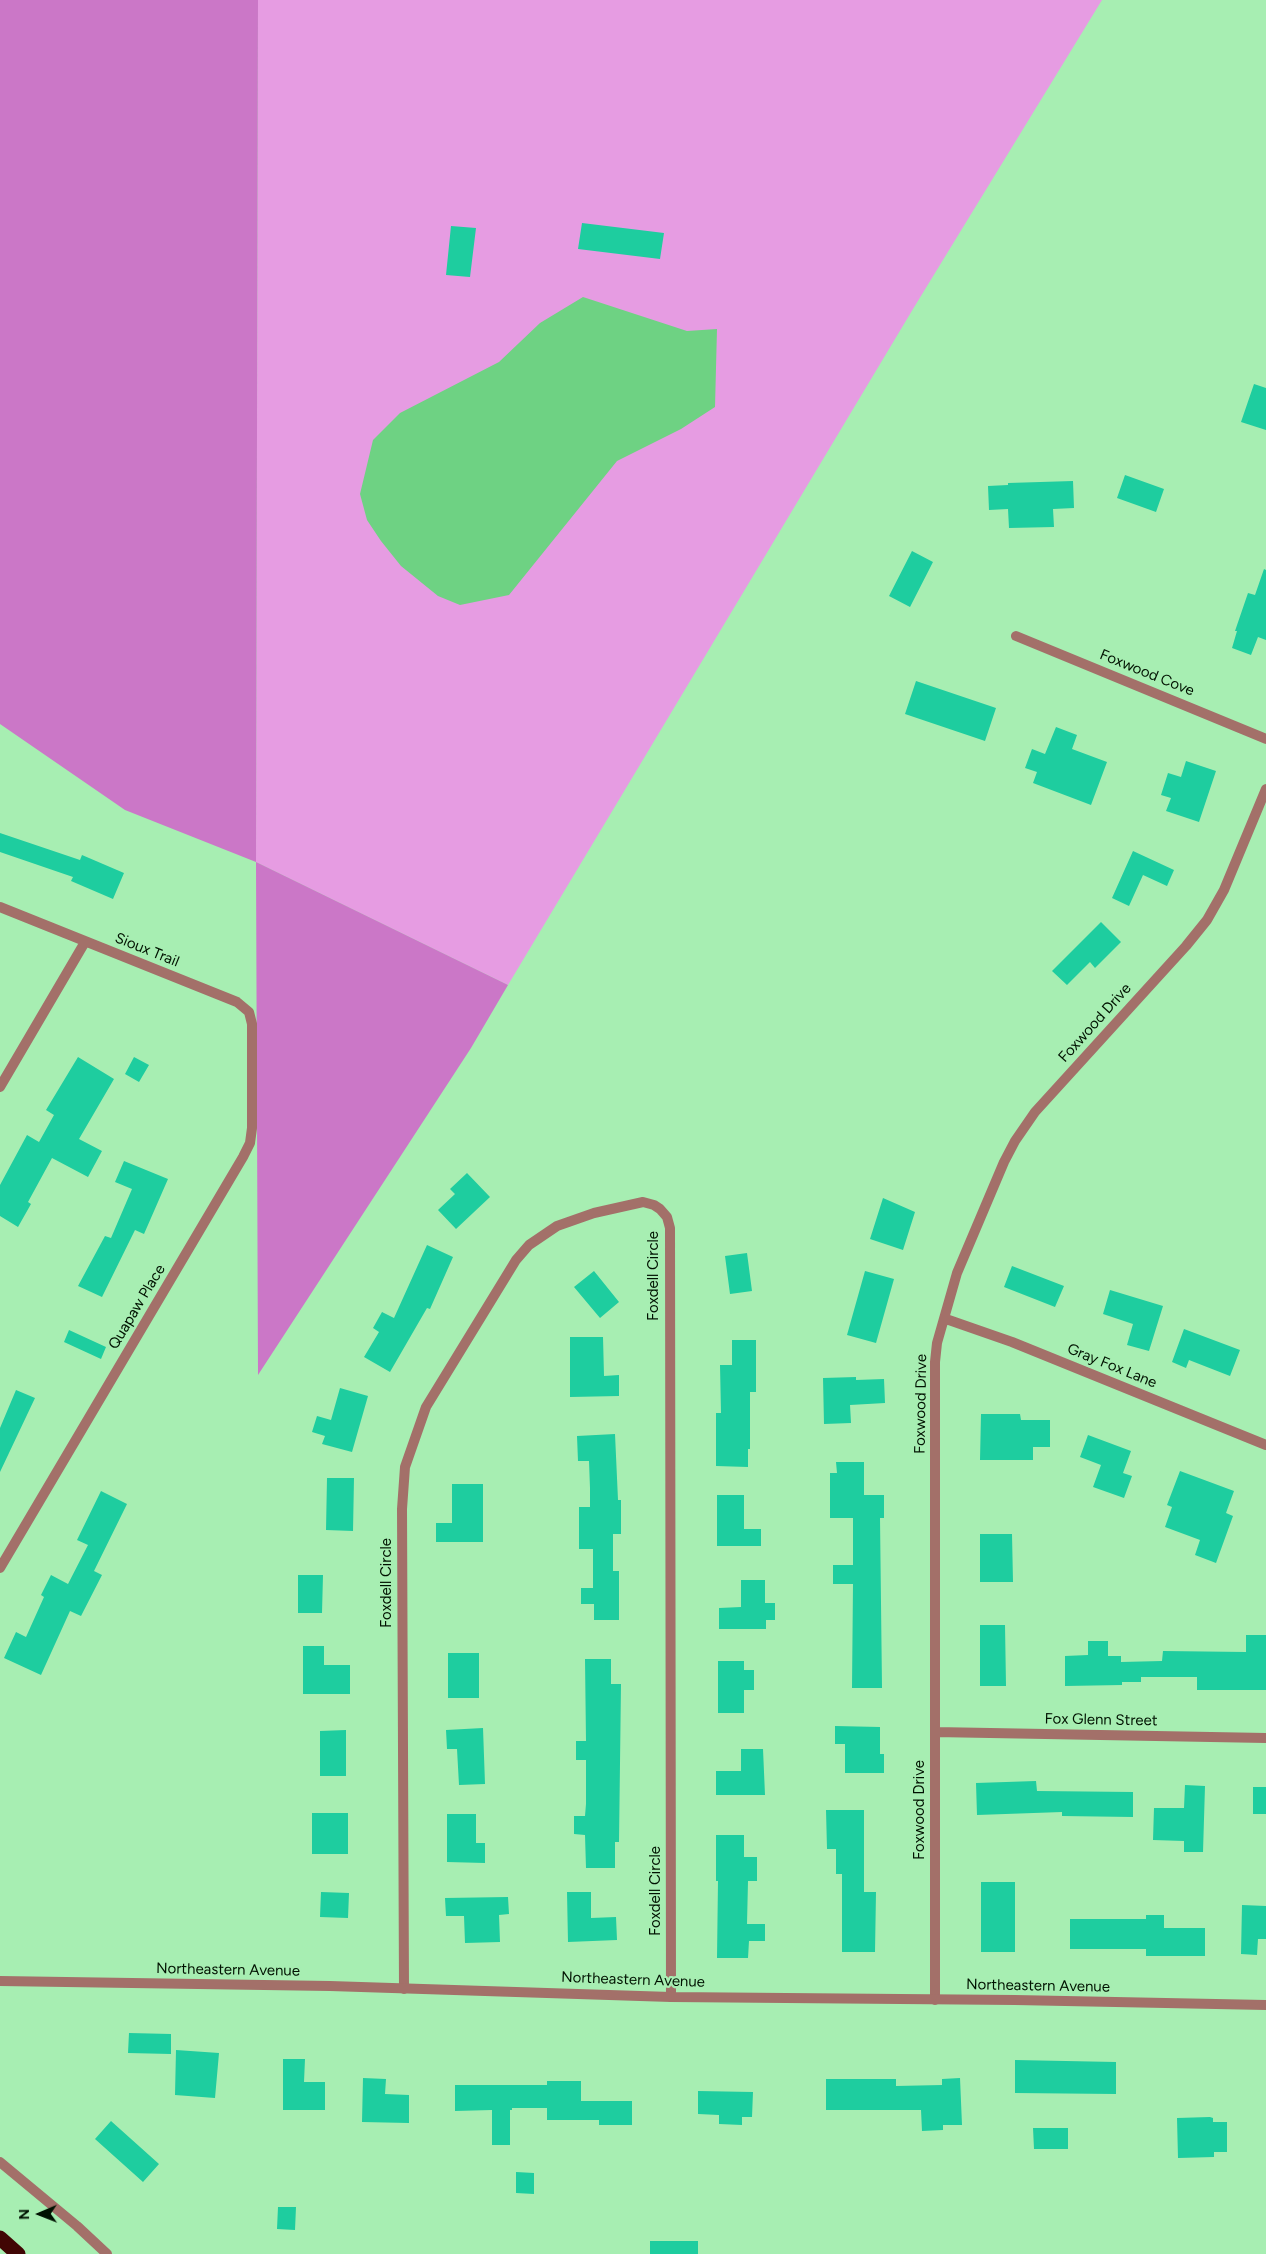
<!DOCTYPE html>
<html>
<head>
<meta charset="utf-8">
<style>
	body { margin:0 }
	#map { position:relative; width:1266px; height:2254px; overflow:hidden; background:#a7eeb2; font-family:Figtree,sans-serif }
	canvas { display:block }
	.north { position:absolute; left:15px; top:2189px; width:50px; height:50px; -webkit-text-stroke:4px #a7eeb2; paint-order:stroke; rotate:269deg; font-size:14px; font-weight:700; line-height:20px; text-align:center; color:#001201 }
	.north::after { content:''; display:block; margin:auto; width:18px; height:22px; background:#001201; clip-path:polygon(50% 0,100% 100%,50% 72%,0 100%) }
</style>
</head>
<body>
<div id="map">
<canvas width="1266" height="2254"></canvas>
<div class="north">N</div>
</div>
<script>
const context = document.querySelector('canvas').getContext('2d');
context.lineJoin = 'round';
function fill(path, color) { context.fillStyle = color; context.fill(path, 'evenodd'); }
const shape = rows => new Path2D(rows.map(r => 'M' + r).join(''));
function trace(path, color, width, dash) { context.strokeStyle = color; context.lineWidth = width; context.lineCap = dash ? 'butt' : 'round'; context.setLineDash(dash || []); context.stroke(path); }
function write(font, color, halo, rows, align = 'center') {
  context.font = font + ' Figtree,sans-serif'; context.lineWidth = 4.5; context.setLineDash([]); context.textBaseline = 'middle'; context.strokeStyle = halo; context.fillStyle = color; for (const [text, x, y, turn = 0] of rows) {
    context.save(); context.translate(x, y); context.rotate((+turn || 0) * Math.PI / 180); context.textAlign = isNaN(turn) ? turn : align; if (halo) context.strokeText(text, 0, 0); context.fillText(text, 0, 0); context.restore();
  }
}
fill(shape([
	[258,0,1102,0,913,309,508,985,256,862]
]), '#e69ce2');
fill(shape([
	[0,0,258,0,256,862,508,985,471,1048,258,1375,256,862,125,810,0,724]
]), '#cb77c7');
fill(shape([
	[583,297,687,331,717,329,715,407,681,429,617,461,509,595,460,605,438,596,401,566,381,541,367,520,360,494,373,440,400,413,499,362,540,323]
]), '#6ed283');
fill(shape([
	[582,223,664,233,660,259,578,249],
	[451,226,476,228,470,277,446,275],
	[1254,384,1266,388,1266,430,1241,422],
	[1125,475,1164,489,1156,512,1117,498],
	[1073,481,1074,508,1053,509,1054,527,1009,528,1008,509,989,510,988,486,1008,485,1008,483],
	[912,551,933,562,910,607,889,596],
	[1264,569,1266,570,1266,640,1258,637,1251,655,1232,648,1237,631,1235,631,1248,593,1255,595],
	[916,681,996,708,985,741,905,714],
	[1056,727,1077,735,1072,749,1107,762,1091,805,1033,783,1037,772,1025,768,1032,749,1045,754],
	[1186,761,1216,771,1199,822,1166,811,1171,798,1161,795,1168,773,1181,777],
	[0,833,80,860,82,855,124,873,113,899,71,881,73,877,0,852],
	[1133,851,1174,870,1167,886,1143,875,1129,906,1112,898],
	[1101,922,1121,942,1095,968,1090,962,1067,985,1052,971],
	[78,1057,114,1079,79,1139,102,1151,88,1177,52,1158,28,1202,31,1204,18,1227,0,1216,0,1185,27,1135,39,1142,54,1115,46,1110],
	[134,1057,149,1065,139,1082,125,1074],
	[124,1161,168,1179,144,1234,135,1230,102,1297,78,1286,105,1236,111,1238,132,1189,115,1182],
	[467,1173,490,1197,456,1229,438,1210,455,1194,450,1189],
	[883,1198,915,1212,903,1250,870,1239],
	[427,1245,453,1257,430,1309,427,1308,390,1372,364,1357,379,1332,373,1328,382,1312,394,1318],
	[747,1253,752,1291,730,1294,725,1256],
	[1012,1266,1064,1286,1055,1307,1004,1287],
	[594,1271,619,1302,600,1318,574,1287],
	[865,1271,894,1279,876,1343,847,1335],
	[1110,1290,1163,1306,1149,1351,1127,1345,1133,1324,1103,1314],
	[1184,1329,1240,1350,1230,1376,1189,1360,1186,1368,1172,1362],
	[69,1330,106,1347,101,1359,64,1342],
	[570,1337,603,1337,604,1376,619,1375,619,1396,570,1397],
	[732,1340,756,1340,756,1392,750,1392,750,1449,748,1449,748,1467,716,1466,716,1413,721,1413,720,1365,732,1365],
	[856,1377,856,1380,884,1379,885,1403,850,1405,851,1423,824,1424,823,1378],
	[340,1388,368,1396,352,1452,322,1444,325,1436,312,1432,317,1416,331,1420],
	[16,1390,35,1398,0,1472,0,1428],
	[981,1414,1020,1414,1021,1420,1050,1420,1050,1447,1033,1447,1033,1460,980,1460],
	[615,1434,618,1500,621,1500,621,1534,613,1534,613,1571,619,1571,619,1620,594,1620,594,1604,581,1604,581,1588,593,1588,593,1549,579,1549,579,1507,590,1507,590,1488,589,1461,578,1461,577,1436],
	[1088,1435,1131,1451,1123,1473,1132,1476,1124,1498,1093,1487,1101,1465,1080,1457],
	[836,1462,864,1462,864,1495,884,1495,884,1518,880,1518,882,1688,852,1688,853,1584,833,1584,833,1565,853,1565,853,1518,830,1518,830,1473,837,1473],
	[1180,1471,1234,1491,1226,1513,1233,1516,1216,1563,1195,1555,1200,1540,1165,1527,1172,1507,1167,1505],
	[327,1478,354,1478,353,1531,326,1530],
	[452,1484,483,1484,483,1542,436,1542,436,1523,452,1523],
	[101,1491,127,1504,94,1571,102,1575,81,1616,70,1611,41,1675,4,1658,16,1632,26,1637,44,1597,41,1595,51,1575,68,1584,88,1545,77,1540],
	[717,1495,744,1495,744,1529,761,1529,761,1546,717,1546],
	[980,1534,1012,1534,1013,1582,980,1582],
	[298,1575,323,1575,322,1613,298,1613],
	[741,1580,765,1580,765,1603,775,1603,775,1620,766,1620,766,1629,719,1629,719,1608,741,1607],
	[980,1625,1005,1625,1006,1686,980,1686],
	[1246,1635,1266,1635,1266,1690,1197,1690,1197,1677,1141,1677,1141,1682,1122,1682,1122,1685,1065,1686,1065,1656,1088,1655,1088,1641,1108,1641,1108,1656,1121,1656,1121,1662,1162,1661,1163,1651,1246,1652],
	[303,1646,324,1646,324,1665,350,1665,350,1694,303,1694],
	[448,1653,479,1653,479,1698,448,1698],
	[585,1659,611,1659,611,1684,621,1684,619,1842,615,1842,615,1868,586,1868,585,1835,574,1834,574,1816,585,1816,586,1804,586,1760,576,1760,576,1741,586,1741],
	[718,1661,744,1661,744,1670,754,1670,754,1690,744,1690,744,1713,718,1713],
	[835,1726,880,1727,880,1754,884,1754,884,1773,845,1773,845,1744,835,1744],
	[483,1728,485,1784,459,1785,457,1749,447,1749,446,1730],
	[346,1730,346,1776,320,1776,320,1731],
	[741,1749,763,1749,765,1795,716,1795,716,1771,741,1771],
	[1036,1781,1037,1791,1133,1792,1133,1817,1062,1816,1062,1812,977,1815,976,1783],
	[1185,1785,1205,1786,1203,1852,1184,1852,1184,1841,1153,1840,1154,1808,1184,1808],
	[1253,1787,1266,1787,1266,1814,1253,1814],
	[826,1810,864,1810,864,1892,876,1892,875,1952,842,1952,842,1874,836,1874,836,1849,827,1849],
	[312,1813,348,1813,348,1854,312,1854],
	[447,1814,476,1814,476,1843,485,1843,485,1863,447,1862],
	[716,1835,744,1835,744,1857,757,1857,757,1881,748,1881,747,1924,765,1924,765,1941,749,1941,748,1958,717,1958,718,1881,716,1881],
	[981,1882,1015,1882,1015,1952,981,1952],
	[321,1892,349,1893,348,1918,320,1917],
	[567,1892,591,1892,591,1918,616,1917,617,1940,568,1942],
	[508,1897,509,1914,499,1915,500,1942,465,1943,464,1916,446,1916,445,1898],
	[1242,1905,1266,1906,1266,1939,1258,1939,1257,1955,1241,1954],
	[1146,1915,1164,1915,1164,1928,1205,1928,1205,1956,1146,1956,1146,1949,1070,1949,1070,1919,1146,1919],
	[129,2033,171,2034,171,2054,128,2053],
	[176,2050,219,2053,215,2098,175,2095],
	[283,2059,305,2059,304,2082,325,2082,325,2110,283,2110],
	[1015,2060,1116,2062,1116,2094,1015,2093],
	[363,2078,386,2079,385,2094,409,2095,409,2123,362,2122],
	[960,2078,962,2125,943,2125,943,2130,922,2131,921,2110,826,2110,826,2079,896,2079,896,2086,942,2085,942,2079],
	[547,2081,581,2081,581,2101,632,2101,632,2125,599,2125,599,2120,547,2120,547,2108,512,2108,512,2110,510,2110,510,2145,492,2145,492,2110,455,2111,455,2085,547,2085],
	[698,2091,753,2092,752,2117,742,2117,742,2125,719,2124,719,2115,698,2114],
	[1210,2117,1213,2118,1213,2122,1227,2122,1227,2152,1214,2152,1214,2157,1178,2158,1177,2118],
	[111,2121,159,2164,143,2182,95,2139],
	[1033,2128,1068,2128,1068,2149,1034,2149],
	[516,2172,534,2173,534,2194,516,2193],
	[278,2207,296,2207,295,2230,277,2229],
	[650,2241,698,2241,698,2254,650,2254]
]), '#1ecd9f');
trace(shape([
	[1016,636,1266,739],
	[0,907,237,1002,249,1012,252,1024,252,1128,250,1143,243,1157,0,1568],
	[0,1087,85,942],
	[946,1319,1012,1342,1266,1445],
	[935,1732,1266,1738],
	[404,1989,402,1509,405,1467,426,1407,516,1260,529,1245,557,1226,594,1213,643,1202,654,1205,660,1209,667,1217,670,1228,671,1997],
	[935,2000,935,1362,937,1343,957,1273,1004,1162,1015,1141,1035,1112,1186,946,1207,920,1224,890,1266,789]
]), '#a37069', 10);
trace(shape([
	[0,1981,330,1986,671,1997,1015,2000,1266,2005],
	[0,2162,77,2226,107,2254]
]), '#a37069', 10);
trace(shape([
	[0,2238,18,2254]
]), '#410604', 15);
write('15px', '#001201', '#a7eeb2', [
	["Foxwood Cove",1147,673,22],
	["Sioux Trail",147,950,22],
	["Foxwood Drive",1095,1023,-48],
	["Foxdell Circle",654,1276,-90],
	["Quapaw Place",137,1307,-59],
	["Gray Fox Lane",1112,1366,22],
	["Foxwood Drive",921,1404,-89],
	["Foxdell Circle",387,1583,-90],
	["Fox Glenn Street",1101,1720,1],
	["Foxwood Drive",920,1810,-90],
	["Foxdell Circle",656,1891,-90],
	["Northeastern Avenue",228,1970,1],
	["Northeastern Avenue",633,1980,2],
	["Northeastern Avenue",1038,1986,1]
]);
</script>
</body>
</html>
